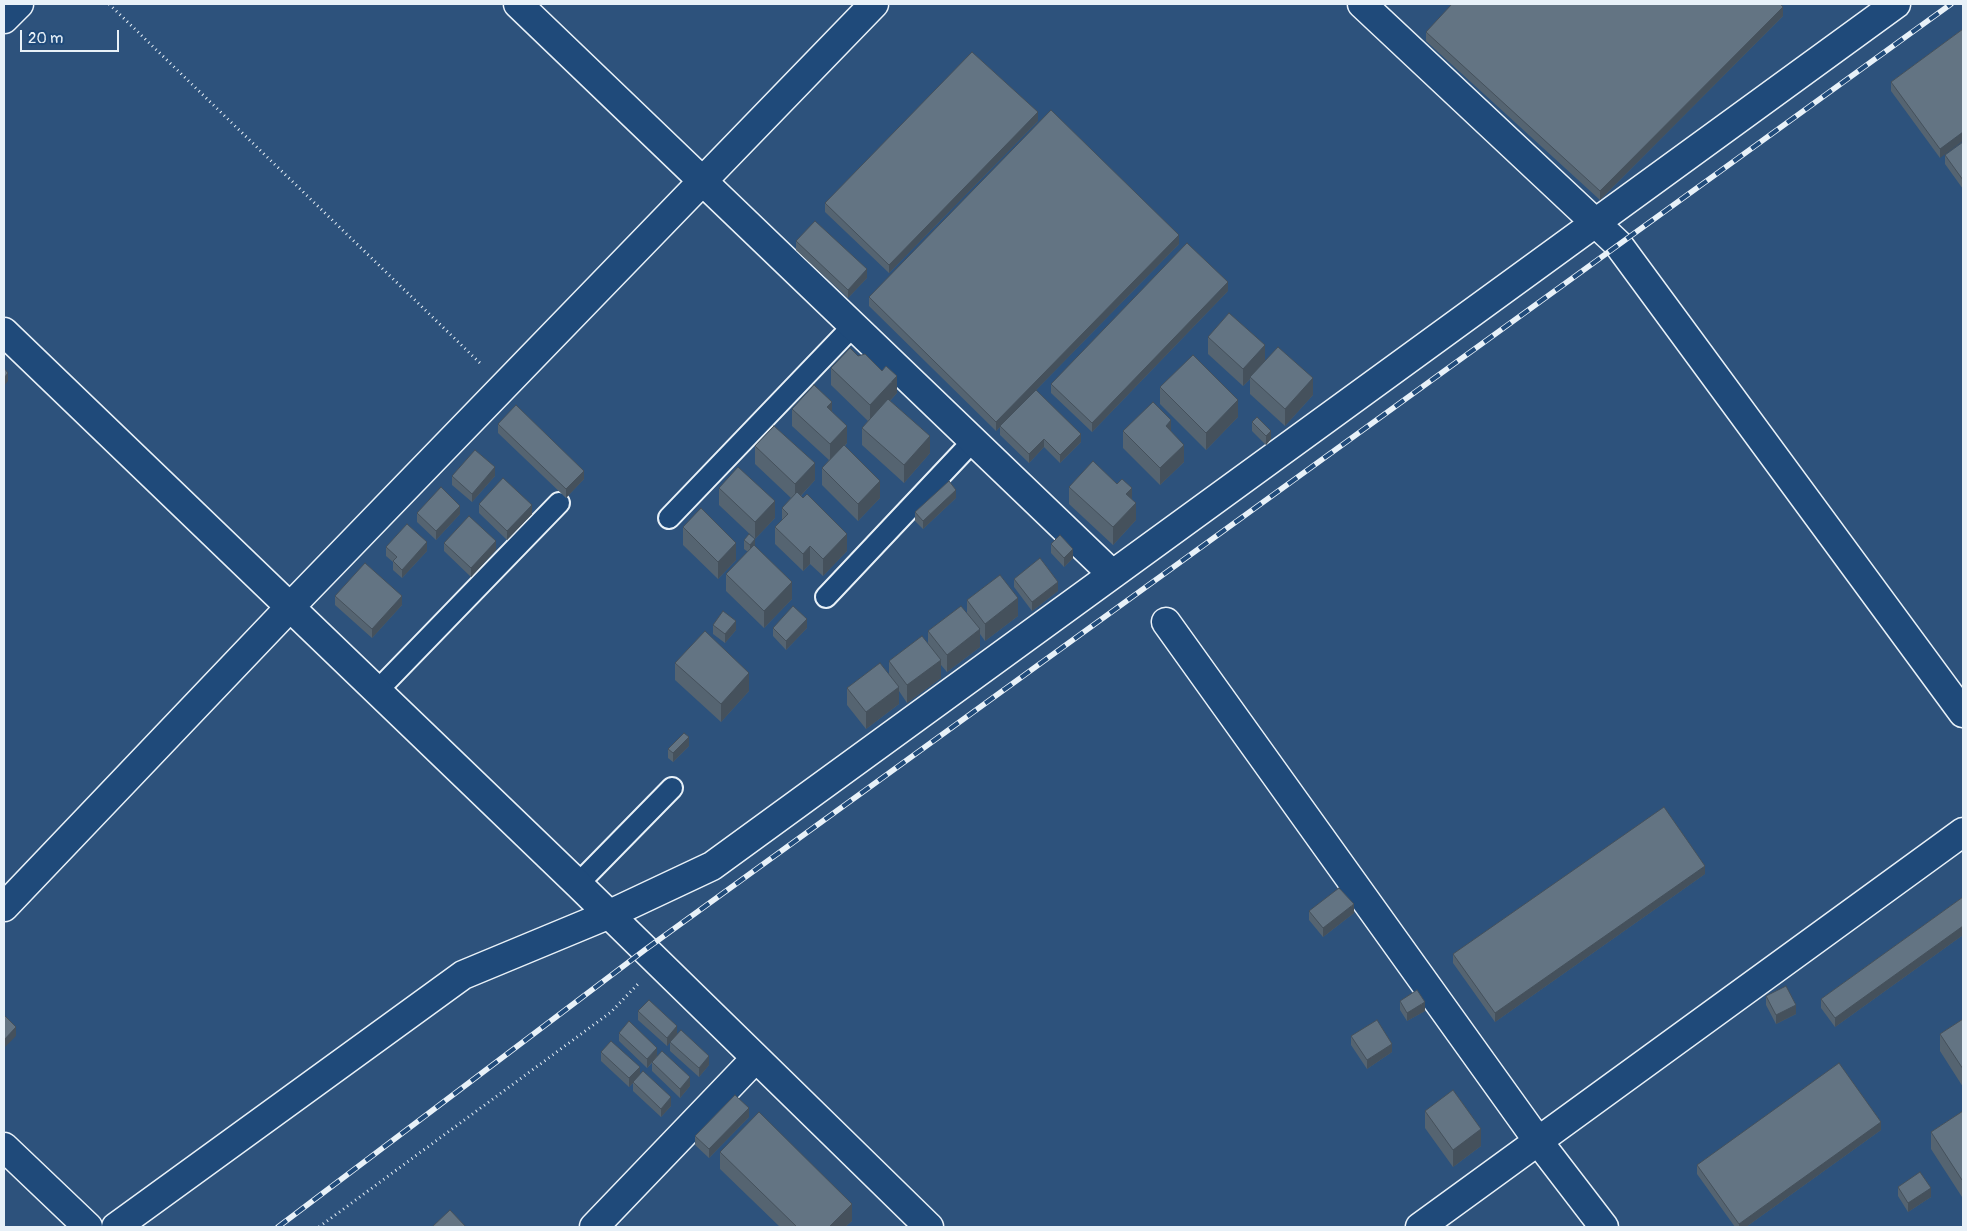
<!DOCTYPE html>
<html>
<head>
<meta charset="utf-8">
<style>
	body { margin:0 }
	#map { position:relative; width:1967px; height:1231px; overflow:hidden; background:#2d527c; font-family:Pangolin,sans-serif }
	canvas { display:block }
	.frame { position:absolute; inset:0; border:5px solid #e8f1f8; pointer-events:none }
	.scale { position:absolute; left:20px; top:30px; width:99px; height:22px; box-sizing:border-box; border:2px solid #e8f1f8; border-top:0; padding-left:6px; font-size:15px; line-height:18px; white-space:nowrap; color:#e8f1f8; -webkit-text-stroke:4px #1f4a7a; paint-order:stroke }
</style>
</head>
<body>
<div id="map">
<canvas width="1967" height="1231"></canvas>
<div class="frame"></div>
<div class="scale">20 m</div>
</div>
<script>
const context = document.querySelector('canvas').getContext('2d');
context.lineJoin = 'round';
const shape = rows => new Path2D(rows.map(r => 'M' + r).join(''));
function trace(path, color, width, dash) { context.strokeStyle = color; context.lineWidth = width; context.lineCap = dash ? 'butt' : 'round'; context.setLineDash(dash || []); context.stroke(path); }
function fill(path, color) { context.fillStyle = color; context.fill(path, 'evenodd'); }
const lane = shape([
	[669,518,852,327],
	[826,597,973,441],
	[378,690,559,503],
	[578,884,672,788]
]);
const street = shape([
	[518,4,1111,573],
	[1362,4,1618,244,1963,713],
	[4,19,19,4],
	[4,332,578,884,929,1227],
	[1166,622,1538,1141,1604,1227],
	[4,907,291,606,874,4],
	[4,1147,88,1227],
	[116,1227,463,975,610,914,712,866,1896,4],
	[594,1227,755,1059],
	[1420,1227,1963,832]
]);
trace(lane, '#e8f1f8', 24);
trace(street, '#e8f1f8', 31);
trace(shape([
	[109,4,482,365],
	[319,1227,611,1012,638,984]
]), '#e8f1f8', 3, [1, 4]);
trace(lane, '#1f4a7a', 20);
trace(street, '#1f4a7a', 28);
const rail = shape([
	[278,1227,646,949,1951,4]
]);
trace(rail, '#e8f1f8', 5.5);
trace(rail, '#1f4a7a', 4, [11]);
fill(shape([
	[1783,16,1600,200,1426,41,1426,32],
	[1963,29,1940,158,1891,91,1891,82],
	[1038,121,889,273,825,212,825,203],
	[1963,142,1963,189,1945,164,1945,155],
	[796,241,867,278,848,298,796,250],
	[1179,244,1036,390,1081,442,1060,463,1044,447,1029,463,1000,435,1000,427,996,431,869,306,869,297],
	[1228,291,1092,432,1051,393,1051,384],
	[1208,337,1265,361,1313,395,1285,426,1250,394,1250,379,1243,386,1208,354],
	[831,368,897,393,890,401,930,453,904,483,862,445,862,428,868,421,831,385],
	[1160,387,1238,417,1206,450,1160,404],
	[792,409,832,411,847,443,845,446,880,498,858,521,822,485,822,468,829,460,792,426],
	[1252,422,1271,439,1266,445,1252,431],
	[498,424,584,479,566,498,498,433],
	[1123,431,1171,431,1184,462,1160,485,1123,448],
	[755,446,815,480,801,496,847,551,823,576,810,564,803,571,775,544,775,527,782,520,782,508,791,498,755,464],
	[452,476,495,476,472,502,452,485],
	[1069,487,1132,500,1136,520,1113,545,1069,504],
	[719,488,775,518,755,539,719,505],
	[956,498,923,529,915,521,915,512],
	[479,504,532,514,507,540,479,513],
	[417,513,460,514,436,540,417,522],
	[683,527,736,560,718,579,683,545],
	[744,540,755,547,792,599,764,628,726,591,726,574,748,552,744,549],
	[444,543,496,550,471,577,444,551],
	[1051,544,1073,558,1064,567,1051,553],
	[386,547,427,551,402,578,393,570,393,562,386,556],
	[1014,579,1058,591,1032,611,1014,587],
	[335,596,402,605,372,638,335,605],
	[967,600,1018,616,985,641,980,634,980,647,947,672,941,665,941,678,907,703,899,691,899,704,866,729,847,705,847,688,889,674,889,661,928,644,928,631,967,613],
	[713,625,736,630,725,643,713,634],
	[773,628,807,628,786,650,773,636],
	[675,663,749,691,721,722,675,680],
	[689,746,673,762,668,758,668,749],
	[1705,874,1495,1022,1453,963,1453,954],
	[1963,897,1963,935,1835,1027,1821,1008,1821,999],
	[1309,911,1354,913,1323,937,1309,920],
	[1766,996,1796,1014,1776,1024,1766,1005],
	[1400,1001,1425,1011,1407,1021,1400,1010],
	[638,1011,677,1034,709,1065,699,1077,670,1051,670,1042,667,1046,638,1020],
	[1963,1019,1963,1087,1940,1051,1940,1034],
	[619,1033,657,1056,690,1086,680,1098,652,1071,652,1063,647,1068,619,1041],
	[1351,1036,1392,1052,1367,1069,1351,1045],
	[601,1052,671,1106,661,1117,633,1091,633,1083,629,1087,601,1061],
	[1425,1111,1481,1146,1453,1167,1425,1128],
	[1963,1111,1962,1197,1931,1149,1931,1132],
	[749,1117,709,1158,695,1145,695,1136],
	[1881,1130,1746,1227,1735,1227,1697,1174,1697,1165],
	[720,1152,852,1221,845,1227,780,1227,720,1169],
	[1898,1187,1931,1197,1908,1212,1898,1196]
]), '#556471');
fill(shape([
	[1783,7,1783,16,1600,200,1600,191],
	[1038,112,1038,121,889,273,889,265],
	[1963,132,1963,141,1940,158,1940,149],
	[1179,235,1179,244,996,431,996,422],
	[867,269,867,278,848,298,848,290],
	[1228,282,1228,291,1092,432,1092,423],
	[1265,345,1265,363,1250,377,1250,379,1243,386,1243,369],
	[8,373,8,381,4,386,4,378],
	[897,376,897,393,870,422,870,405],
	[1313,378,1313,395,1285,426,1285,409],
	[1238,400,1238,417,1206,450,1206,433],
	[832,402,832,420,827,407],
	[1171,420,1171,437,1166,426],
	[847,426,847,443,830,461,830,444],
	[1271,431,1271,439,1266,445,1266,436],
	[1081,434,1081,442,1060,463,1060,455],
	[930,436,930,453,904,483,904,465],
	[1044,439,1044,447,1029,463,1029,454],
	[1184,445,1184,462,1160,485,1160,468],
	[815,463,815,480,795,502,795,484],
	[495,467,495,476,472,502,472,494],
	[584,471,584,479,566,498,566,489],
	[880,481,880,498,858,521,858,504],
	[1132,488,1132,505,1126,494],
	[956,490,956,498,923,529,923,521],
	[775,501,775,518,755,539,755,522],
	[1136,503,1136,520,1113,545,1113,527],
	[532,505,532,514,507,540,507,531],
	[460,506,460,514,436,540,436,531],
	[847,534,847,551,823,576,823,559],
	[755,539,755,548,750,553,750,545],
	[496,541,496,550,471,577,471,568],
	[427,542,427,551,402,578,402,570],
	[736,543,736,560,718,579,718,562],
	[810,546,810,564,803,571,803,554],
	[1073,549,1073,558,1064,567,1064,558],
	[792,582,792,599,764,628,764,611],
	[1058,582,1058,591,1032,611,1032,602],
	[402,596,402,605,372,638,372,629],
	[1018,598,1018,616,985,641,985,624],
	[807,619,807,628,786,650,786,641],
	[736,621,736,630,725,643,725,634],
	[980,629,980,647,947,672,947,655],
	[941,660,941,678,907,703,907,685],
	[749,673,749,691,721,722,721,704],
	[899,687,899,704,866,729,866,712],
	[689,737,689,746,673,762,673,753],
	[1705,866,1705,874,1495,1022,1495,1013],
	[1354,904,1354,913,1323,937,1323,928],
	[1963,926,1963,935,1835,1027,1835,1018],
	[1425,1002,1425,1011,1407,1021,1407,1013],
	[1796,1005,1796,1014,1776,1024,1776,1015],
	[677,1026,677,1035,667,1046,667,1038],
	[16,1027,16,1036,4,1048,4,1040],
	[1392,1044,1392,1052,1367,1069,1367,1060],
	[657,1048,657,1056,647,1068,647,1059],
	[709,1056,709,1065,699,1077,699,1068],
	[640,1067,640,1076,629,1087,629,1078],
	[690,1077,690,1086,680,1098,680,1089],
	[671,1097,671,1106,661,1117,661,1109],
	[749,1108,749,1117,709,1158,709,1149],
	[1881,1122,1881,1130,1746,1227,1739,1227,1739,1224],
	[1481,1129,1481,1146,1453,1167,1453,1150],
	[1963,1179,1963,1196,1962,1197,1962,1180],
	[1931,1188,1931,1197,1908,1212,1908,1203],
	[852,1204,852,1221,845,1227,829,1227]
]), '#45515c');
const building = shape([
	[1452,4,1780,4,1783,7,1600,191,1426,32,1452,4],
	[1963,29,1963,132,1940,149,1891,82,1963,29],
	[972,52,1038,112,889,265,825,203,972,52],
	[1051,110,1179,235,996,422,869,297,1051,110],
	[1963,142,1963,180,1945,155,1963,142],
	[815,221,867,269,848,290,796,241,815,221],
	[1187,243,1228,282,1092,423,1051,384,1187,243],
	[1229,313,1265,345,1243,369,1208,337,1229,313],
	[1278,347,1313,378,1285,409,1250,377,1278,347],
	[850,348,858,356,865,354,882,371,886,366,897,376,870,405,831,368,850,348],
	[1193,355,1238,400,1206,433,1160,387,1193,355],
	[4,368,8,373,4,378,4,368],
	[814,385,832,402,827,407,847,426,830,444,792,409,814,385],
	[1036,390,1081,434,1060,455,1044,439,1029,454,1000,426,1036,390],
	[888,399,930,436,904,465,862,428,888,399],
	[1153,402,1171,420,1166,426,1184,445,1160,468,1123,431,1153,402],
	[516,405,584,471,566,489,498,424,516,405],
	[1257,417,1271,431,1266,436,1252,422,1257,417],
	[774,426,815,463,795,484,755,446,774,426],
	[844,445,880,481,858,504,822,468,844,445],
	[475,450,495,467,472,494,452,476,475,450],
	[1093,461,1117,484,1122,479,1132,488,1126,494,1136,503,1113,527,1069,487,1093,461],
	[738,467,775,501,755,522,719,488,738,467],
	[503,478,532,505,507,531,479,504,503,478],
	[949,481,956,490,923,521,915,512,949,481],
	[441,487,460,506,436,531,417,513,441,487],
	[797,492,803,498,807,494,847,534,823,559,810,546,803,554,775,527,788,514,782,508,797,492],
	[701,508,736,543,718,562,683,527,701,508],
	[469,516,496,541,471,568,444,543,469,516],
	[407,524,427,542,402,570,393,561,397,557,386,547,407,524],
	[749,534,755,539,750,545,744,540,749,534],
	[1060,535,1073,549,1064,558,1051,544,1060,535],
	[754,545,792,582,764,611,726,574,754,545],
	[1040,558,1058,582,1032,602,1014,579,1040,558],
	[365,563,402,596,372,629,335,596,365,563],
	[1000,575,1018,598,985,624,967,600,1000,575],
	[793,606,807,619,786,641,773,628,793,606],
	[961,606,980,629,947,655,928,631,961,606],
	[723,611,736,621,725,634,713,625,723,611],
	[705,631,749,673,721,704,675,663,705,631],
	[922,636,941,660,907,685,889,661,922,636],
	[880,663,899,687,866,712,847,688,880,663],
	[684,733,689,737,673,753,668,749,684,733],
	[1664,807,1705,866,1495,1013,1453,954,1664,807],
	[1339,888,1354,904,1323,928,1309,911,1339,888],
	[1963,897,1963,926,1835,1018,1821,999,1963,897],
	[1786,986,1796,1005,1776,1015,1766,996,1786,986],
	[1417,990,1425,1002,1407,1013,1400,1001,1417,990],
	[649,1000,677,1026,667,1038,638,1011,649,1000],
	[4,1016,5,1016,16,1027,4,1040,4,1016],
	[1963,1019,1963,1069,1940,1034,1963,1019],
	[1377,1020,1392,1044,1367,1060,1351,1036,1377,1020],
	[629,1021,657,1048,647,1059,619,1033,629,1021],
	[681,1030,709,1056,699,1068,670,1042,681,1030],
	[611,1041,640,1067,629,1078,601,1052,611,1041],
	[662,1051,690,1077,680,1089,652,1062,662,1051],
	[1839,1063,1881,1122,1739,1224,1697,1165,1839,1063],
	[643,1071,671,1097,661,1109,633,1082,643,1071],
	[1453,1090,1481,1129,1453,1150,1425,1111,1453,1090],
	[735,1095,749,1108,709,1149,695,1136,735,1095],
	[1963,1111,1963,1179,1962,1180,1931,1132,1963,1111],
	[759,1112,852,1204,829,1227,797,1227,720,1152,759,1112],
	[1920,1172,1931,1188,1908,1203,1898,1187,1920,1172],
	[450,1210,466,1227,432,1227,450,1210]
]);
fill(building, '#637483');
trace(building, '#45515c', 1);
</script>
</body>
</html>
